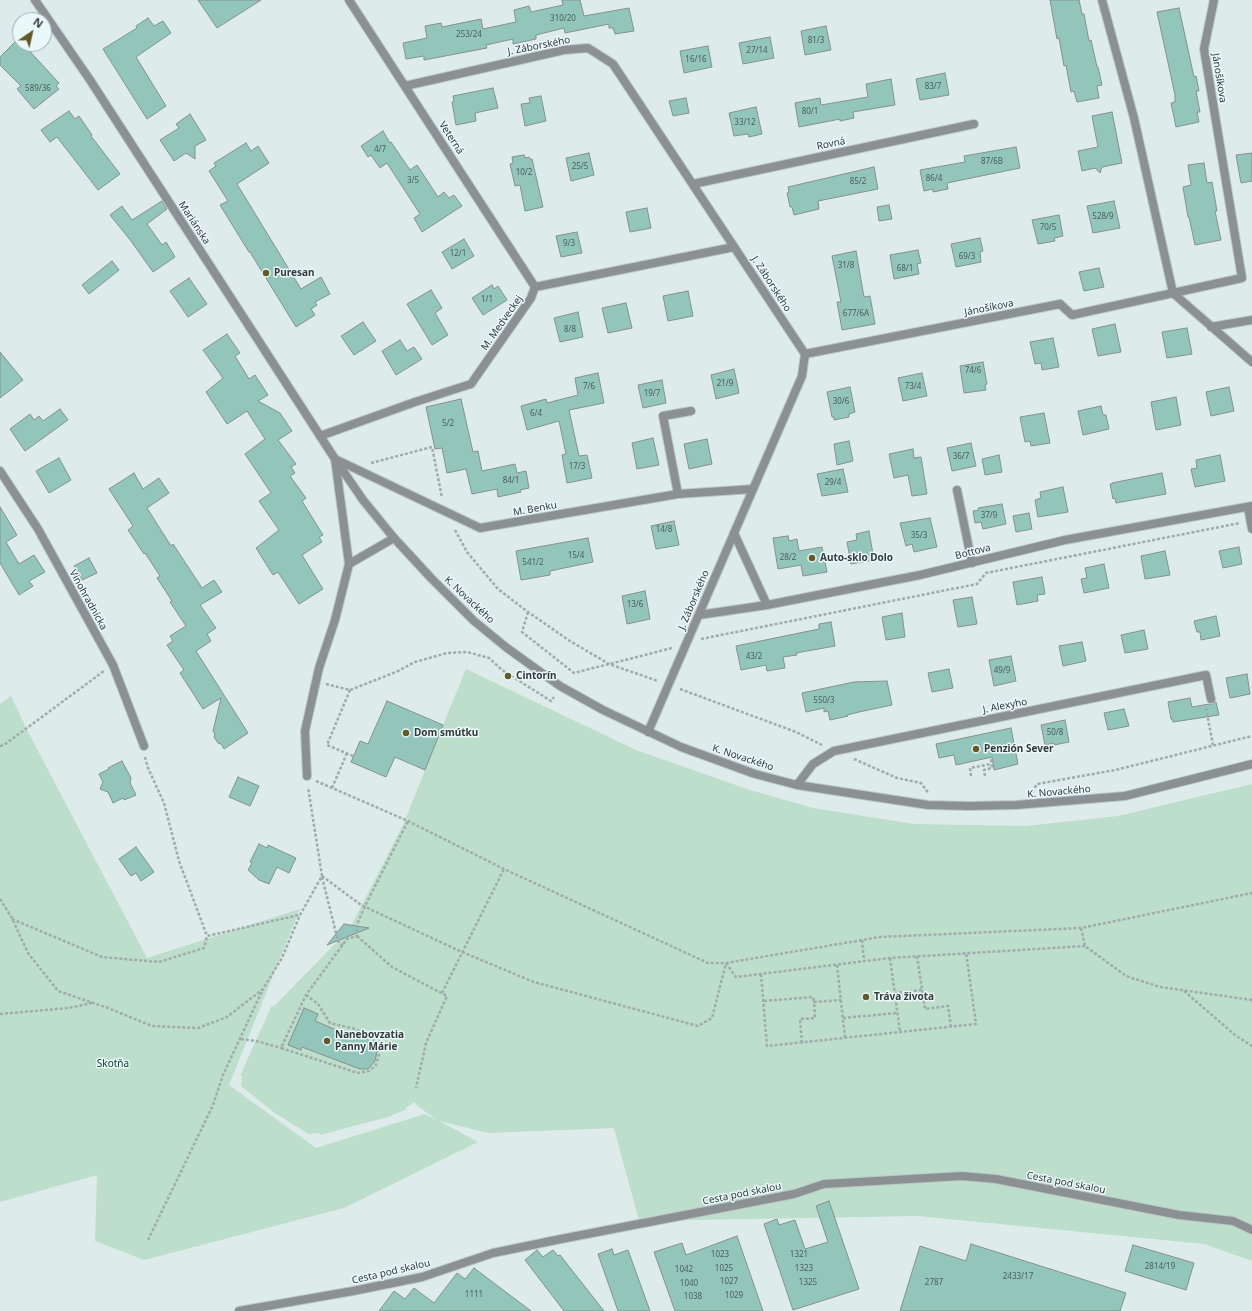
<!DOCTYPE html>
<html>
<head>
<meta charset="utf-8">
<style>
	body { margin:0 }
	#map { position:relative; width:1252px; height:1311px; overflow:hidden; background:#ddebeb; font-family:"Noto Sans",sans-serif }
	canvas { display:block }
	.north { position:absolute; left:12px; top:12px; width:40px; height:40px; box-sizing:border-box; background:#eaf8f9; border:1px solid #a1acad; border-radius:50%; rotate:34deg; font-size:11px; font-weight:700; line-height:16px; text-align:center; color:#343a3a }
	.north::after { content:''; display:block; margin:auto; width:14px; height:18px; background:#655a26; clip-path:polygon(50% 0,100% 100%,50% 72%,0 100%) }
</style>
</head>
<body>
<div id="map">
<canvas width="1252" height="1311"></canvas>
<div class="north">N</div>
</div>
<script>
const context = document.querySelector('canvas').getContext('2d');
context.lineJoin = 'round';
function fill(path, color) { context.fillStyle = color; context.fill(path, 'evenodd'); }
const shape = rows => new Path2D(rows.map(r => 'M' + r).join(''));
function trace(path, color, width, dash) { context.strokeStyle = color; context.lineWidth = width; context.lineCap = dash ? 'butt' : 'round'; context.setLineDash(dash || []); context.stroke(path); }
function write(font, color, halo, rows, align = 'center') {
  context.font = font + ' "Noto Sans",sans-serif'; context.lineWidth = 3; context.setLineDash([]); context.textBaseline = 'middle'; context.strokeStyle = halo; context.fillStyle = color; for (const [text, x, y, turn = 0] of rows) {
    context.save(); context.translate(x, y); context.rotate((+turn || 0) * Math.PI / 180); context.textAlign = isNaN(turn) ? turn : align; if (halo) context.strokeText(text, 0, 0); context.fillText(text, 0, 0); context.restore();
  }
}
fill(shape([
	[466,669,636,750,750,790,813,808,914,824,1026,826,1118,816,1252,784,1252,1261,1204,1244,918,1216,639,1221,614,1128,489,1133,439,1121,478,1142,344,1208,144,1260,95,1241,97,1175,0,1202,0,704,11,696,27,730,147,958,300,909,229,1085,316,1148,425,1114,437,1120,419,1107,414,1102,406,1108,407,1109,388,1117,320,1135,319,1133,311,1134,310,1135,275,1113,241,1086,242,1076,240,1076,272,1005,273,1007,341,938,342,939,355,934,353,926,351,926,403,825,443,725]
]), '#bddeca');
const building = shape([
	[198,0,261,0,217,28,198,0],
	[562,0,580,0,584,16,629,8,634,31,615,34,613,28,609,28,609,24,565,33,564,28,536,35,536,39,513,44,513,39,486,45,487,48,424,60,424,56,406,59,403,43,427,38,425,26,441,23,442,27,481,19,483,29,516,22,514,10,529,6,531,12,563,5,562,0],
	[1050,0,1079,0,1082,14,1084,14,1089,41,1091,40,1097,67,1098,67,1102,85,1097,86,1099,98,1077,102,1074,91,1071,92,1066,65,1064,66,1059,38,1057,39,1050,0],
	[1179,8,1194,77,1196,76,1199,91,1196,91,1200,112,1197,112,1199,122,1176,127,1171,103,1175,102,1175,95,1157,12,1179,8],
	[148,18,154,26,163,21,171,33,136,57,166,106,147,119,103,49,137,28,136,26,148,18],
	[826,26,831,50,805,55,801,31,826,26],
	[770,37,774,58,743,64,739,43,770,37],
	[18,39,20,41,20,44,23,44,59,83,56,86,59,89,34,109,17,89,21,86,0,65,0,57,18,39],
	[708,46,712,67,684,73,680,51,708,46],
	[945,73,949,95,920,100,916,79,945,73],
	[891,79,895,105,853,112,854,118,840,121,840,119,799,127,795,103,820,98,821,105,868,97,866,84,891,79],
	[493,88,498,108,475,113,476,121,456,125,452,102,454,101,453,96,493,88],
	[541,96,546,121,525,126,521,104,530,103,529,98,541,96],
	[686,98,689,113,673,116,669,101,686,98],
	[756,107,762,134,749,137,748,134,734,136,729,113,756,107],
	[69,111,75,119,79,116,92,135,91,136,120,174,98,190,57,137,50,142,41,130,69,111],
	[1112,112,1122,163,1102,167,1100,173,1095,168,1082,171,1078,151,1098,147,1092,116,1112,112],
	[190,114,206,140,195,146,195,159,186,153,174,161,160,140,179,128,176,124,190,114],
	[383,131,390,143,391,142,410,170,417,165,438,197,444,192,449,198,454,195,462,206,422,232,414,218,420,214,387,163,380,168,371,155,368,157,361,146,383,131],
	[246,143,251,151,258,146,269,163,237,184,301,289,321,277,330,294,315,302,317,305,311,309,315,315,296,327,250,252,249,252,220,205,228,201,209,171,216,166,214,163,246,143],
	[1016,147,1020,168,947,183,948,189,933,192,933,189,924,191,920,170,965,162,964,156,1016,147],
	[589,153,594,175,571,181,566,158,589,153],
	[1252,153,1252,181,1241,183,1236,155,1252,153],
	[524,155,525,158,529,157,530,159,532,159,543,207,525,211,520,185,515,186,510,164,513,163,512,157,524,155],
	[1204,163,1207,183,1212,182,1217,211,1215,211,1221,240,1195,245,1189,217,1188,217,1183,187,1191,185,1188,165,1204,163],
	[874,167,878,189,818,201,819,209,794,215,792,207,790,207,787,193,789,193,788,187,874,167],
	[162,201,167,209,147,224,162,245,166,242,175,257,153,272,131,241,110,215,122,206,132,220,162,201],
	[1114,201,1120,228,1093,233,1087,206,1114,201],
	[889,205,892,219,879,221,877,207,889,205],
	[647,208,651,228,630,232,626,212,647,208],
	[1059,215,1063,236,1054,238,1055,241,1038,244,1032,220,1059,215],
	[577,232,582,253,561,257,556,236,577,232],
	[980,238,983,251,980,252,981,262,956,267,951,244,980,238],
	[464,239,474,256,452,269,442,252,464,239],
	[918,250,921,263,917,264,919,274,894,279,890,255,918,250],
	[856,251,864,297,870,296,875,324,842,330,837,302,841,302,832,256,856,251],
	[112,261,119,270,89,294,82,285,112,261],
	[1099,268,1104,287,1084,291,1079,272,1099,268],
	[189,278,207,304,188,317,170,291,189,278],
	[492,285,494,289,498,286,507,300,483,315,472,298,492,285],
	[431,290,442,308,435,313,448,335,432,345,407,304,431,290],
	[688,291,693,316,668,321,663,296,688,291],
	[626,303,632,328,608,333,602,308,626,303],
	[578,312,583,337,560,342,554,318,578,312],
	[363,322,376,341,354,355,341,336,363,322],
	[1115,324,1121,352,1098,356,1092,329,1115,324],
	[1187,328,1192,354,1167,358,1162,332,1187,328],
	[227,334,240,353,235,356,249,379,255,375,268,395,258,401,280,413,292,431,278,440,296,464,291,467,295,473,290,476,306,498,302,501,323,535,319,537,322,542,302,555,323,589,299,604,278,572,273,575,256,548,279,530,259,501,271,493,245,454,265,439,247,411,227,424,206,392,223,378,203,350,227,334],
	[1053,338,1059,367,1042,370,1041,363,1035,364,1030,342,1053,338],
	[400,340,407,351,414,347,422,359,396,375,382,351,400,340],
	[0,352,23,380,0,398,0,352],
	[983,362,987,384,985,385,986,390,964,393,960,366,983,362],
	[734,369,739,393,716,399,711,375,734,369],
	[598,373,604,403,569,410,579,456,587,455,592,478,567,483,562,455,566,454,559,421,527,430,521,406,546,399,547,403,578,395,575,378,598,373],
	[922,373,927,396,903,401,898,378,922,373],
	[662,380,666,403,643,408,638,385,662,380],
	[850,387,855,412,849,414,849,417,834,420,834,417,832,417,827,392,850,387],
	[1229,387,1234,411,1211,416,1206,392,1229,387],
	[1176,397,1181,425,1156,430,1151,402,1176,397],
	[461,399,473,452,478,451,482,471,515,464,517,473,526,471,529,488,520,490,521,492,498,497,497,489,472,494,466,469,447,473,442,448,435,449,426,407,461,399],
	[1101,406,1103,415,1106,415,1109,429,1083,435,1078,411,1101,406],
	[60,409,68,420,25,451,10,429,30,414,34,420,39,416,43,421,60,409],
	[1044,413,1050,443,1031,446,1030,441,1025,442,1020,417,1044,413],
	[653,438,659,465,637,469,632,443,653,438],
	[707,439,712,464,689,469,684,444,707,439],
	[849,441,853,461,837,465,834,444,849,441],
	[971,443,976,466,952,471,947,448,971,443],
	[913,449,914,458,921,457,927,494,912,496,908,475,894,478,889,454,913,449],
	[999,455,1002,472,985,475,982,459,999,455],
	[1220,455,1225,481,1195,487,1191,469,1197,468,1196,460,1220,455],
	[59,458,71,480,49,493,36,471,59,458],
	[843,469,848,492,822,496,817,474,843,469],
	[134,473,143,489,159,478,169,493,147,508,171,546,173,544,202,588,214,580,222,592,200,605,216,628,207,634,211,641,196,651,248,733,224,749,221,744,218,743,214,737,215,734,213,731,221,698,203,709,180,673,184,670,167,645,173,641,170,636,186,626,170,602,172,601,157,578,160,576,145,553,144,554,128,530,133,526,109,489,134,473],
	[1162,473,1166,494,1116,503,1115,498,1113,499,1110,484,1112,484,1112,483,1162,473],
	[1063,487,1068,512,1038,517,1035,500,1041,498,1040,492,1063,487],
	[1002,504,1006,524,983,529,981,522,975,523,973,511,979,510,978,508,1002,504],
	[0,507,17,535,6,542,19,564,34,555,45,572,29,581,33,586,19,595,0,563,0,507],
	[1029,513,1032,529,1016,532,1013,516,1029,513],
	[930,518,937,547,914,552,912,544,906,546,900,523,930,518],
	[674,521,679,545,656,549,651,526,674,521],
	[869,531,874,560,851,564,847,542,857,540,856,534,869,531],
	[788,536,789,541,797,539,799,551,822,547,827,572,803,576,801,565,778,569,773,538,788,536],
	[588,538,593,562,550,571,550,575,521,580,516,551,588,538],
	[1239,547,1242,564,1223,568,1219,551,1239,547],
	[1165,551,1170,575,1145,579,1141,556,1165,551],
	[89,558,97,573,82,580,74,566,89,558],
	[1104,564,1109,588,1084,593,1081,579,1087,578,1085,568,1104,564],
	[1042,577,1045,594,1037,595,1038,601,1017,605,1013,582,1042,577],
	[645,591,650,619,627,624,622,596,645,591],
	[972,597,977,624,958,627,953,600,972,597],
	[902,613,905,637,886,640,882,617,902,613],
	[1216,616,1220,636,1201,640,1200,632,1197,632,1194,621,1216,616],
	[831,622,835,646,796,653,797,655,783,657,785,668,767,671,766,665,741,670,736,646,819,629,819,624,831,622],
	[1144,630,1148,649,1125,653,1121,635,1144,630],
	[1082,642,1086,661,1063,666,1059,646,1082,642],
	[1011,656,1016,681,994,686,989,660,1011,656],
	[949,669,953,688,932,692,928,673,949,669],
	[1247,674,1250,694,1230,698,1226,678,1247,674],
	[887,681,892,705,859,712,847,715,848,716,830,720,828,711,824,712,824,708,806,712,802,693,854,682,887,681],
	[1190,698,1192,707,1209,704,1212,704,1216,702,1219,715,1173,722,1172,719,1171,719,1168,702,1190,698],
	[387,701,443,725,425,770,395,757,386,777,351,762,360,741,368,744,387,701],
	[1124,709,1129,726,1108,730,1104,713,1124,709],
	[1065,720,1069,742,1054,745,1054,743,1045,745,1041,725,1065,720],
	[1011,728,1018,764,994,770,992,757,956,765,954,755,939,758,936,744,1011,728],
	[122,761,131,778,130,783,136,795,124,800,123,798,113,803,108,792,100,789,103,782,99,774,109,769,108,768,122,761],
	[238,777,259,786,250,806,229,797,238,777],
	[259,844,267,848,268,845,296,858,289,873,277,867,269,884,259,880,248,870,252,863,250,862,259,844],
	[136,847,154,872,141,881,136,873,131,876,119,859,136,847],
	[344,924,369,928,327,945,344,924],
	[304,1008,318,1014,315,1021,353,1037,355,1032,365,1036,377,1051,375,1061,368,1069,360,1069,302,1047,301,1050,288,1045,304,1008],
	[829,1201,859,1289,793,1310,764,1224,777,1219,779,1225,795,1220,805,1249,828,1242,816,1206,829,1201],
	[737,1236,763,1311,675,1311,654,1252,682,1243,686,1255,737,1236],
	[971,1244,1126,1293,1120,1311,900,1311,920,1246,966,1261,971,1244],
	[1133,1245,1194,1263,1186,1290,1125,1271,1133,1245],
	[612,1249,614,1255,628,1250,650,1311,618,1311,598,1254,612,1249],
	[537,1250,543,1257,553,1250,558,1256,560,1255,604,1311,564,1311,525,1260,537,1250],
	[474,1268,531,1311,379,1311,394,1291,405,1299,414,1288,434,1303,457,1273,465,1279,474,1268]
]);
fill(building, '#93c6ba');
trace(building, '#84918d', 1);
const service = shape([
	[1173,293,1252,362],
	[1060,304,1072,315,1242,278,1204,49,1214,0],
	[1211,327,1252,320],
	[320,436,415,402,471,384,531,298,535,287],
	[335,459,349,564],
	[957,490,972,563],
	[678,494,663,416,691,411],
	[1248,507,1252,529],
	[307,776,305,731,319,668,335,620,349,564,394,538],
	[239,1311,353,1291,422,1277,493,1253,561,1239,794,1194,824,1184,962,1176,996,1179,1179,1215,1233,1221,1252,1230]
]);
const minor = shape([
	[35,0,90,80,335,459,363,500,394,538,431,578,474,621,507,648,560,686,603,710,681,747,755,774,797,785,928,805,969,806,1016,805,1125,796,1252,764],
	[349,0,535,287,734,247],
	[1102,0,1134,118,1173,293],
	[405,86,564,50,588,48,613,64,805,354,802,376,648,732],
	[693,184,974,124],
	[805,354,1060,304],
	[335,459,480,528,678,494,753,489],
	[0,471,38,529,113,665,144,746],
	[734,533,767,605],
	[699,615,767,605,920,575,1065,540,1252,506],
	[797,785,813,764,834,751,1206,675,1211,699]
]);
trace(service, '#bbc8c8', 10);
trace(minor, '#bbc8c8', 10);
trace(shape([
	[371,463,432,447,442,498],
	[455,530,467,552,498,589,528,612,570,641,609,664,658,681],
	[528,612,522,632,574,673,672,648],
	[701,639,977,584,986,573,1240,523],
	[326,684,350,690,396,672,415,662,447,653,467,652,489,658,502,670,551,701,554,697],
	[680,689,796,732,822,745],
	[350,690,327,745,353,756],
	[1206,708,1213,745],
	[0,746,4,745,104,671],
	[145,757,148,768,164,803,179,861,207,936],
	[854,759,897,778,921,783,929,794],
	[971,776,970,768,991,764],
	[985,776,984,770,992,768,991,760,992,760],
	[316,781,408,821,504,869,708,963,726,963,880,937,1081,928,1252,893],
	[332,788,347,753],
	[1032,792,1037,784,1115,770,1252,736],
	[322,876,361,905,462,952,534,982,698,1026,712,1018,726,963],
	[322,877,338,941,343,946],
	[0,899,12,918,28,953,58,991,108,1008,152,1026,198,1028,227,1017,263,989,282,958,300,915,322,876,308,787],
	[12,919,102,957,159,962,204,948,207,936,299,915],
	[1081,928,1085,946,1126,976,1160,987,1252,1000],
	[357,936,392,967,447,996,426,1043,416,1088],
	[862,940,864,961],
	[917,956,925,1009,948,1006,951,1027],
	[890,958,900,1032],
	[726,963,736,977,890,958,1085,946],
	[837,965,845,1038],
	[761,974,767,1046,976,1024,966,952],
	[1184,991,1235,1035,1252,1046],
	[442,993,504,869],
	[894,993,922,990],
	[306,995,318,1004,330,1023,355,1029,372,1037,379,1054,376,1065,369,1071,358,1073,281,1048,306,995,347,939,357,936,356,927,365,906,408,821],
	[764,1001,813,997,814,1002],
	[0,1014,69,1008,92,1003],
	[843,1018,897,1013],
	[241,1039,256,1041,281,1048],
	[802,1043,800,1019,815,1018,814,1002,841,1000],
	[148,1240,213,1105,223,1075,263,989]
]), '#a0abab', 2.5, [3, 2]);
trace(service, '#8b9092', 8);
trace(minor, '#8b9092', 8);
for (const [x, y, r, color] of [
	[266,273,4,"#655a26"],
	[812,558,4,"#655a26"],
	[508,676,4,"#655a26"],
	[406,733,4,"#655a26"],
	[976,749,4,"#655a26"],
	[866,997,4,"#655a26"],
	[327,1041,4,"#655a26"]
]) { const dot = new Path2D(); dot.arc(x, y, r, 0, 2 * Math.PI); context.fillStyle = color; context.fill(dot); trace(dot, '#eaf8f9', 1.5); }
write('8px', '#4c5d5a', null, [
	["310/20",563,19],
	["253/24",469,35],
	["81/3",816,41],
	["27/14",757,51],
	["16/16",696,60],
	["83/7",933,87],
	["589/36",38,89],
	["80/1",810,112],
	["33/12",745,123],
	["4/7",380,150],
	["87/6B",992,162],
	["25/5",580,167],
	["10/2",524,173],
	["86/4",934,179],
	["3/5",413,181],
	["85/2",858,182],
	["528/9",1103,217],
	["70/5",1048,228],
	["9/3",569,244],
	["12/1",458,254],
	["69/3",967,257],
	["31/8",846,266],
	["68/1",905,269],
	["1/1",487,300],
	["677/6A",856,314],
	["8/8",570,330],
	["74/6",973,371],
	["21/9",725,384],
	["7/6",589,387],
	["73/4",913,387],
	["19/7",652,394],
	["30/6",841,402],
	["6/4",536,414],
	["5/2",448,424],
	["36/7",961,457],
	["17/3",577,467],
	["84/1",511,481],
	["29/4",833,483],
	["37/9",989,516],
	["14/8",664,530],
	["35/3",919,536],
	["15/4",576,556],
	["28/2",788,558],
	["541/2",533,563],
	["13/6",635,605],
	["43/2",754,657],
	["49/9",1002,671],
	["550/3",824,701],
	["50/8",1055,733],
	["1023",720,1255],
	["1321",799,1255],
	["2814/19",1160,1267],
	["1025",724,1269],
	["1323",804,1269],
	["1042",684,1270],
	["2433/17",1018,1277],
	["1027",729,1282],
	["1325",808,1283],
	["2787",934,1283],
	["1040",689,1284],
	["1111",474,1295],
	["1029",734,1296],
	["1038",693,1297]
]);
write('10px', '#343a3a', '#eaf8f9', [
	["J. Záborského",539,46,-11],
	["Jánošíkova",1219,78,81],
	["Veterná",451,138,57],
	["Rovná",831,144,-12],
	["Mariánska",194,223,57],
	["J. Záborského",771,284,57],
	["Jánošíkova",989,308,-11],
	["M. Medveckej",502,323,-55],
	["M. Benku",535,509,-10],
	["Bottova",973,552,-14],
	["Vinohradnícka",88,600,61],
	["K. Novackého",469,600,43],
	["J. Záborského",694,600,-67],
	["J. Alexyho",1005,706,-11],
	["K. Novackého",743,758,18],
	["K. Novackého",1059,792,-5],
	["Cesta pod skalou",1066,1183,11],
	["Cesta pod skalou",742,1194,-11],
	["Cesta pod skalou",391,1272,-13]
]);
write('bold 10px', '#343a3a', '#eaf8f9', [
	["Puresan",274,273],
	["Auto-sklo Dolo",820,558],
	["Cintorín",516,676],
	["Dom smútku",414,733],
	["Penzión Sever",984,749],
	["Tráva života",874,997],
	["Nanebovzatia",335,1035],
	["Panny Márie",335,1047]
], 'left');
write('10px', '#053b23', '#eaf8f9', [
	["Skotňa",113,1064]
]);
</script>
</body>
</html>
